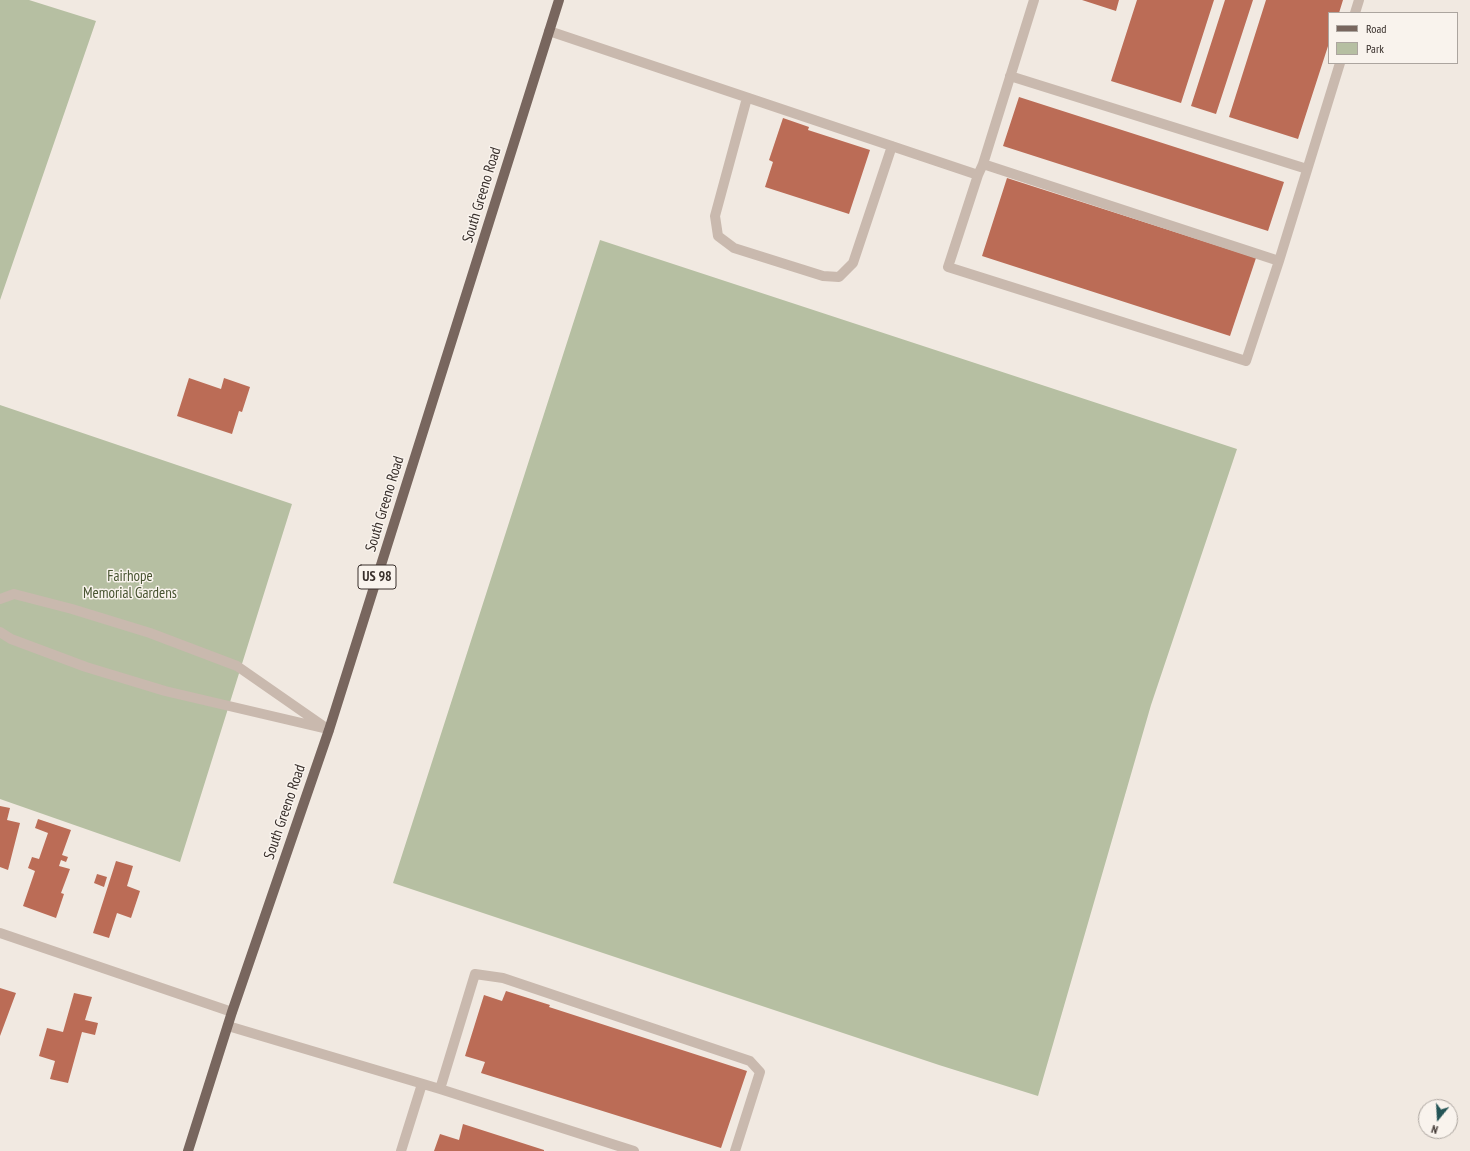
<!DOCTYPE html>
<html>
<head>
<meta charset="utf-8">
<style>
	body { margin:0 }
	#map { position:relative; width:1470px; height:1151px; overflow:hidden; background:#f1e9e1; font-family:"PT Sans Narrow",sans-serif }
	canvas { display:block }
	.legend { position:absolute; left:1328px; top:12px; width:130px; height:52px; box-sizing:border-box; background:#f9f3ed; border:1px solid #aca59f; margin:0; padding:5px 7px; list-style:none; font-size:12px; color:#382f2b }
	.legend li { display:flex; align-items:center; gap:8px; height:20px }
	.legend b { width:20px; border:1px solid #aca59f }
	.north { position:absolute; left:1418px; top:1099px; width:40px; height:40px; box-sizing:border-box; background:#f9f3ed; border:1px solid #aca59f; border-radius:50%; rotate:198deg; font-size:11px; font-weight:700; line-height:16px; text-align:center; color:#382f2b }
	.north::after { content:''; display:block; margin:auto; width:14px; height:18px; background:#245456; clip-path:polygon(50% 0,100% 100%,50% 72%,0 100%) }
</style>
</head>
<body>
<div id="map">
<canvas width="1470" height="1151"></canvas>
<ul class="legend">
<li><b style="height:5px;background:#78665e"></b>Road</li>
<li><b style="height:11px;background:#b6bfa2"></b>Park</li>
</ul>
<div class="north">N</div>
</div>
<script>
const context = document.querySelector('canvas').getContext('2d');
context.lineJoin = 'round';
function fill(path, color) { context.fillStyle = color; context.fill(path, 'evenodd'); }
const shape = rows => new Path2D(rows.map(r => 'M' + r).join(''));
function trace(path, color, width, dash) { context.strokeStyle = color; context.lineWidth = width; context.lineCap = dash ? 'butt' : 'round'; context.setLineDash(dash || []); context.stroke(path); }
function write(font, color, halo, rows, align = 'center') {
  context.font = font + ' "PT Sans Narrow",sans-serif'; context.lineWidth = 3; context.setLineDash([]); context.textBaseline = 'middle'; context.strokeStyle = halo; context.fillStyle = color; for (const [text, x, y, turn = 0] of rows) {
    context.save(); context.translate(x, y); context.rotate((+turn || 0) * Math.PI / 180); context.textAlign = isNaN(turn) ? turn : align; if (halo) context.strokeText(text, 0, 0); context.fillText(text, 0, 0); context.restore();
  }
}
fill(shape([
	[0,0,29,0,96,21,0,300],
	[600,240,1237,449,1151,705,1038,1096,939,1065,393,883],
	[0,405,292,504,180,862,0,799]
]), '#b6bfa2');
fill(shape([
	[1082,0,1119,0,1116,11],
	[1137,0,1214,0,1181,103,1111,81],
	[1225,0,1253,0,1216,114,1191,106],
	[1266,0,1343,0,1339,13,1329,13,1329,43,1298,139,1229,117],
	[1019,97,1284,182,1268,231,1003,146],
	[783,118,809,127,808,130,870,150,849,214,765,187,773,162,769,160],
	[1007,178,1256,258,1230,336,982,256],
	[189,378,221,389,224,378,250,387,242,412,239,411,232,434,177,416],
	[0,806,10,808,7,820,20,823,8,870,0,867],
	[38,819,71,830,62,855,68,857,66,862,61,860,59,866,70,869,61,893,64,894,56,918,23,906,35,871,28,868,32,857,39,859,48,833,35,828],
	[116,861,133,866,127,886,140,891,131,918,117,913,109,938,93,933],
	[97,874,107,877,104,887,94,883],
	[0,988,16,993,0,1036],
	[506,991,550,1005,549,1007,747,1071,721,1148,481,1073,485,1062,465,1056,484,995,502,1001],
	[74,993,92,997,85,1020,98,1023,95,1035,82,1032,68,1083,50,1079,55,1061,39,1056,47,1028,63,1032],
	[463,1124,544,1150,544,1151,434,1151,440,1134,459,1140]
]), '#bb6c56');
trace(shape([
	[1355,13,1359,0],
	[549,31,978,175,983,164,1034,0],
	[1010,76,1307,169],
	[747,98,715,216,718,236,734,248,823,276,839,277,853,263,892,146],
	[983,164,1279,261],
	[978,175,948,267,1246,361,1279,261,1340,63],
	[0,599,14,594,72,609,150,633,237,666,329,730],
	[0,632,11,639,86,667,165,691,323,728],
	[0,933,232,1012],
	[228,1026,440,1089,634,1151],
	[440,1089,475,974,503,978,750,1061,760,1072,735,1151],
	[401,1151,422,1084]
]), '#c9b9ae', 10);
trace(shape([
	[188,1151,232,1012,329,730,559,0]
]), '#78665e', 10);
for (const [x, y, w] of [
	[377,577,38]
]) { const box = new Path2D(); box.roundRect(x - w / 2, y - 12, w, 24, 3); context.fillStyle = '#f9f3ed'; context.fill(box); trace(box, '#382f2b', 1); }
write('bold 14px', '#382f2b', null, [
	["US 98",377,577]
]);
write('15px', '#382f2b', '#f9f3ed', [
	["South Greeno Road",482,195,-73],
	["South Greeno Road",385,504,-73],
	["South Greeno Road",285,812,-71]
]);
write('15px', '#485431', '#f9f3ed', [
	["Fairhope",130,577],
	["Memorial Gardens",130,594]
]);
</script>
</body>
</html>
